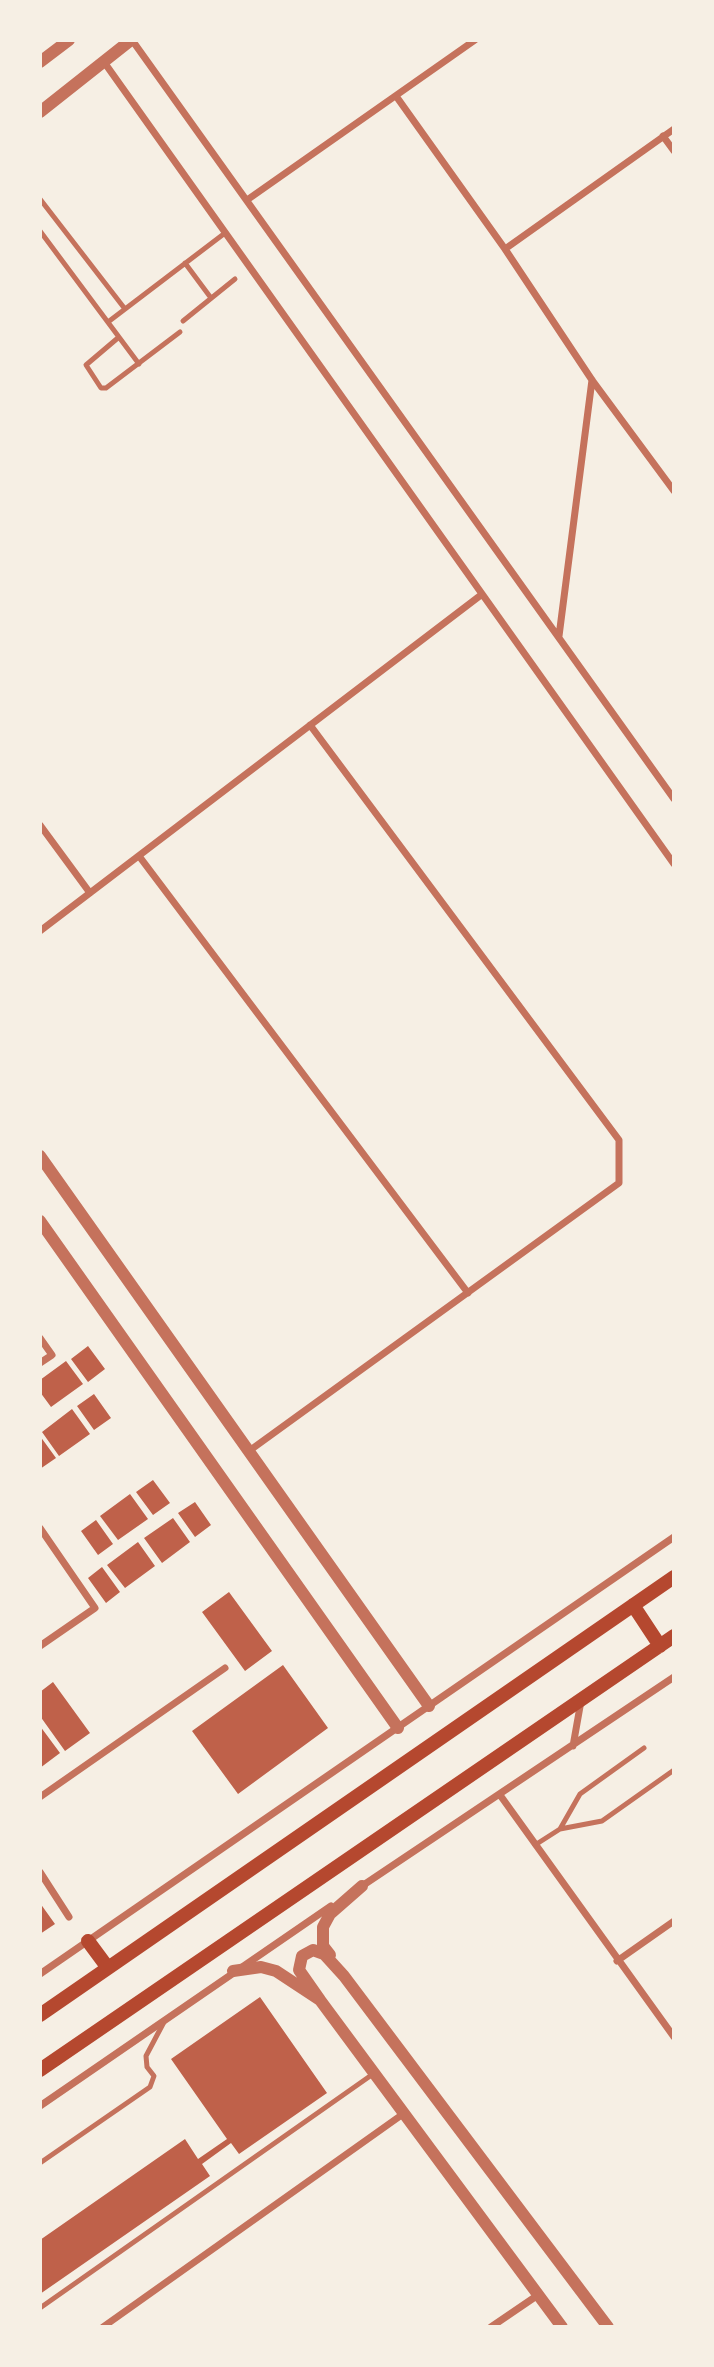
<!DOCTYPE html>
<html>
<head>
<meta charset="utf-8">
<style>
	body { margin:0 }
	#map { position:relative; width:714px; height:2367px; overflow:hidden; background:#f6efe4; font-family:Quicksand,sans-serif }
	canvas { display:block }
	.frame { position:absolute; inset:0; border:42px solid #f6efe4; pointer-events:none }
</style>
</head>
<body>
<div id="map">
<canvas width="714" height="2367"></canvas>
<div class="frame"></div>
</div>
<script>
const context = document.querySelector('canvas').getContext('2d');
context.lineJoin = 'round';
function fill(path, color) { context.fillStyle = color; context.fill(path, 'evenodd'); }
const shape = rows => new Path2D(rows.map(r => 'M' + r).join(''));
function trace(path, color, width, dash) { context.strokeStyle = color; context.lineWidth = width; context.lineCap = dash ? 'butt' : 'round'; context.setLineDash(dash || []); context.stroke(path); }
fill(shape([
	[88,1346,105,1369,88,1382,71,1359],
	[66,1361,83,1384,51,1407,40,1392,40,1380],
	[94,1394,111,1418,94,1430,77,1406],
	[72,1409,90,1434,59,1456,42,1432],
	[40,1436,56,1458,40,1469],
	[153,1480,170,1503,153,1515,136,1492],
	[130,1494,148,1519,118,1540,100,1516],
	[195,1502,211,1525,195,1537,178,1513],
	[173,1518,190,1542,162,1563,144,1538],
	[96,1520,113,1544,98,1555,81,1531],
	[138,1542,155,1566,125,1588,107,1565],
	[102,1567,120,1592,106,1603,88,1578],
	[229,1592,272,1651,245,1671,202,1612],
	[283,1665,328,1728,238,1794,192,1731],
	[53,1682,90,1733,65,1751,40,1716,40,1692],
	[40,1726,60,1753,40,1768],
	[40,1903,55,1924,40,1934],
	[260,1997,327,2093,239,2154,231,2143,202,2164,210,2176,40,2294,40,2240,185,2139,198,2159,227,2139,171,2059]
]), '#bf614a');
trace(shape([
	[40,199,125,309],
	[40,231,139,364],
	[185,263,211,298],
	[183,321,235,279],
	[108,322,225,233],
	[119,337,86,365,101,388,106,388,180,332],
	[560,1829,580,1794,644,1748],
	[535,1845,560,1829,602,1821,674,1770],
	[40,2163,150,2087,154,2076,147,2067,146,2056,164,2022],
	[40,2308,373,2074]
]), '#c5725c', 5);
trace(shape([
	[132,40,674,799],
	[104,62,674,864],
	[396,96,505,249,592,380,674,491],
	[663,136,674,151],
	[247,200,475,40],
	[505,249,674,129],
	[559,636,592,380],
	[40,825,90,893],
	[139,856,468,1293],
	[40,931,481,595],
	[40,1338,52,1355,40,1363],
	[249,1451,619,1183,619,1140,310,725],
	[40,1528,95,1608,40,1646],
	[573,1746,581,1701],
	[500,1795,674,2037],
	[40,1797,225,1668],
	[40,1872,69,1917],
	[362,1886,674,1677],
	[617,1961,674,1921],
	[40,1974,674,1537],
	[40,2106,331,1906],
	[103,2327,403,2114],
	[491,2327,538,2295]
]), '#c5725c', 7);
trace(shape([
	[40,62,69,40],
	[40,112,131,40],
	[40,1156,429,1706],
	[40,1221,398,1728],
	[330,1955,323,1946,323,1927,330,1914,362,1886],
	[233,1971,261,1967,276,1971,320,2000,562,2327],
	[320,2000,299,1970,302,1956,313,1950,324,1954,344,1976,608,2327]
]), '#c5725c', 12);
trace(shape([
	[633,1605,660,1646],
	[88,1941,108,1968],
	[40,2015,674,1577],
	[40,2070,674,1636]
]), '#b5482f', 14);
</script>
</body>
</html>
